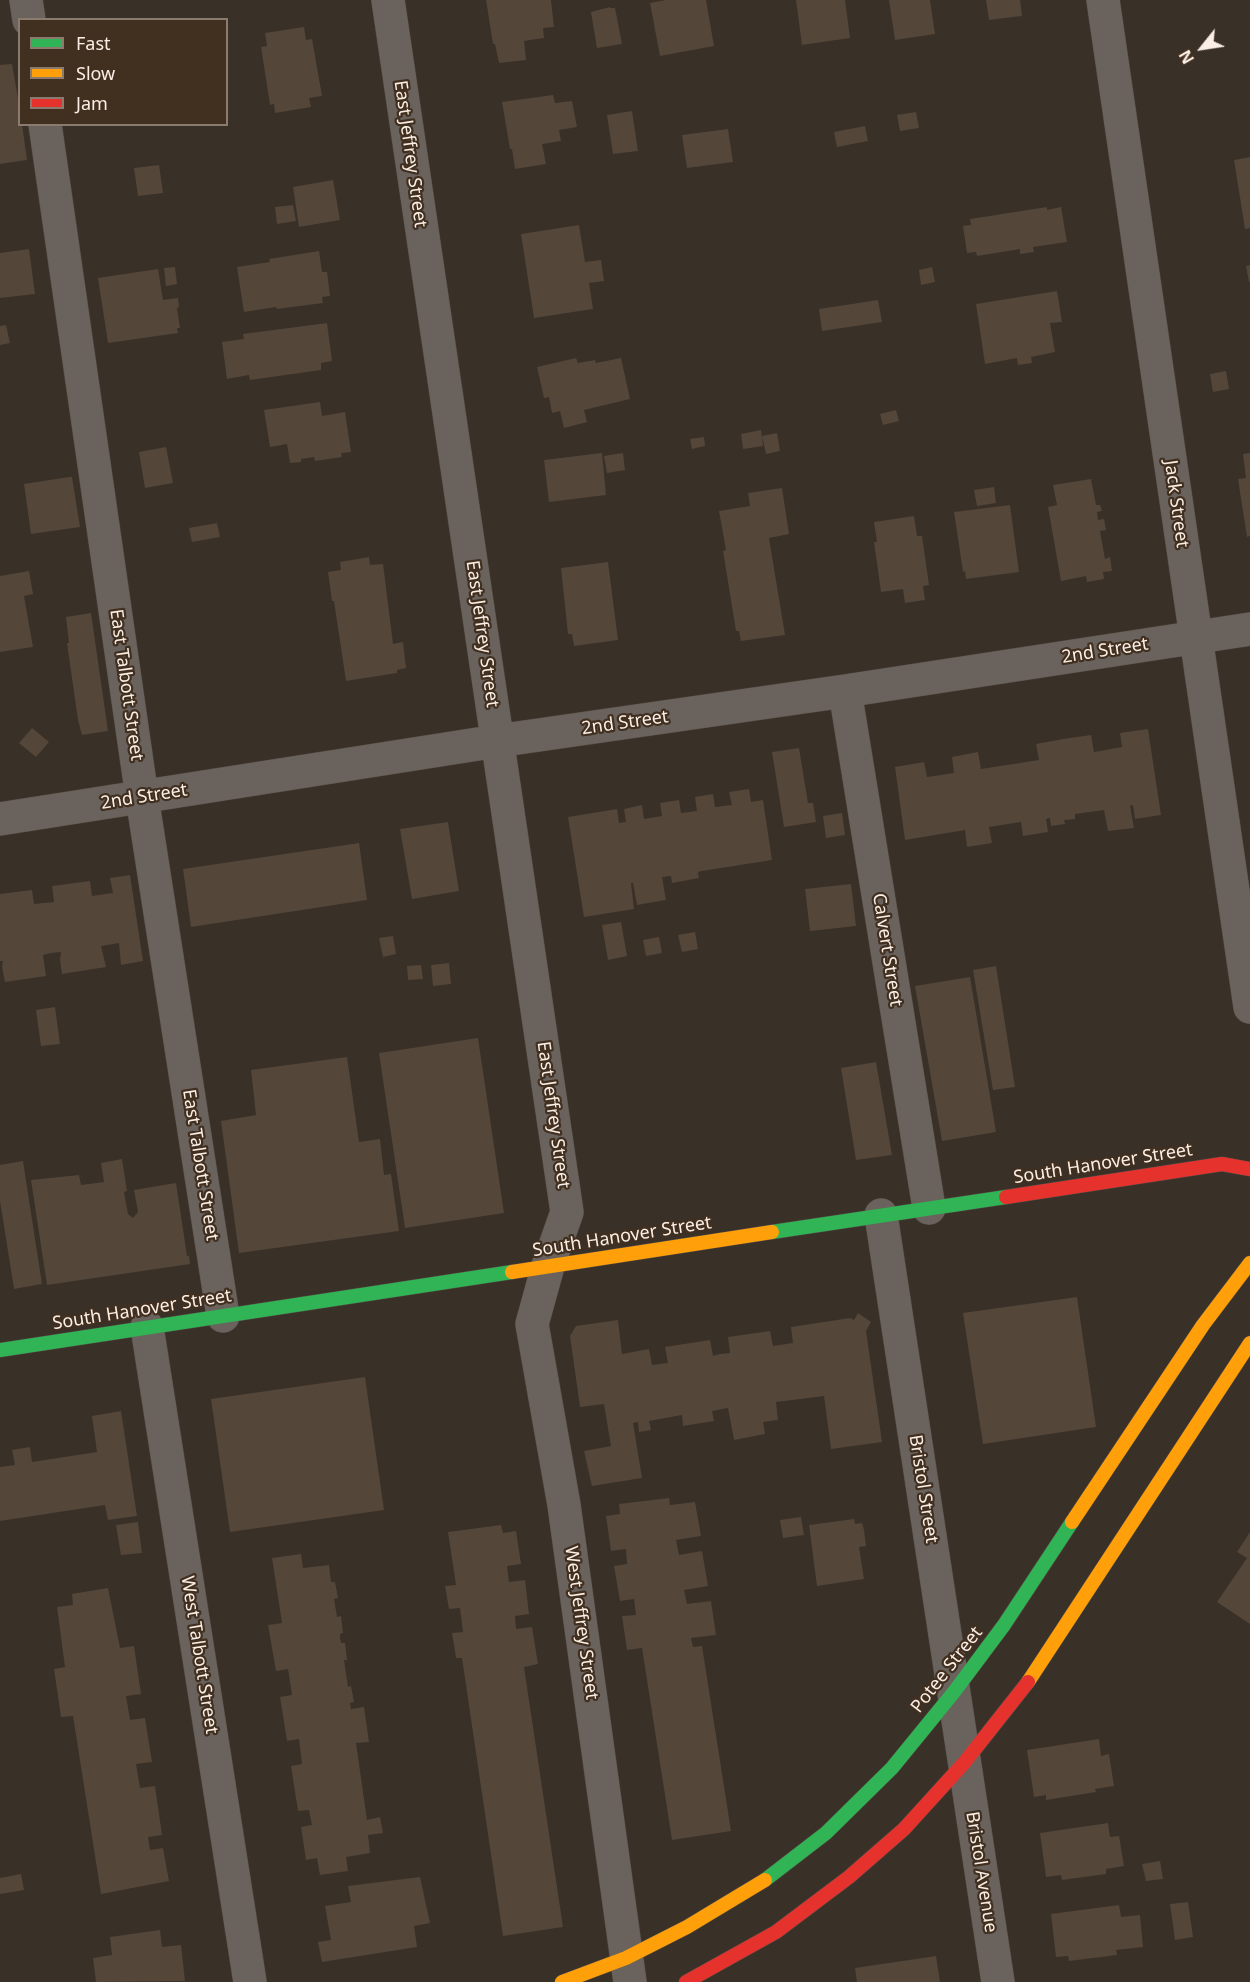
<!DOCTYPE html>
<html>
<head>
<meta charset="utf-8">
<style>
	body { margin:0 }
	#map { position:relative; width:1250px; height:1982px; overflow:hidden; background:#393028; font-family:"Noto Sans",sans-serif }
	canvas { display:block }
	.legend { position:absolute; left:18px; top:18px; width:210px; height:108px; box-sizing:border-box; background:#412f20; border:2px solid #8b7b6f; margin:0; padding:8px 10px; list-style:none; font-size:18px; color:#faeee5 }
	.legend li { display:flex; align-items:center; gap:12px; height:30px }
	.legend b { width:30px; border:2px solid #8b7b6f }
	.north { position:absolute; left:1172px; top:18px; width:60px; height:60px; -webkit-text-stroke:4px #412f20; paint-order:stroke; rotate:240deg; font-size:16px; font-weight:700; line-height:24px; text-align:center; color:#faeee5 }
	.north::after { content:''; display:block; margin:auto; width:21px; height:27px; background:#faeee5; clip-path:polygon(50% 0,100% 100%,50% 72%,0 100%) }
</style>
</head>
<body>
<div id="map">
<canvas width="1250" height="1982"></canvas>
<ul class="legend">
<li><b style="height:8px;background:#30b455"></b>Fast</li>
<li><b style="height:8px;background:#ff9f0a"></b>Slow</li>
<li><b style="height:8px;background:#e5322d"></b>Jam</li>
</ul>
<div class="north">N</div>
</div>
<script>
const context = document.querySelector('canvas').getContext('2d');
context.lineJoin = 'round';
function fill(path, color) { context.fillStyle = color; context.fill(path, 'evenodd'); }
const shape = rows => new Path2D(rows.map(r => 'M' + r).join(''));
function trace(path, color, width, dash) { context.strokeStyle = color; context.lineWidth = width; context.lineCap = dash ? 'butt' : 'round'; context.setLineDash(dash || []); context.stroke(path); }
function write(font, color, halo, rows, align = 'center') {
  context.font = font + ' "Noto Sans",sans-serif'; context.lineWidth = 4.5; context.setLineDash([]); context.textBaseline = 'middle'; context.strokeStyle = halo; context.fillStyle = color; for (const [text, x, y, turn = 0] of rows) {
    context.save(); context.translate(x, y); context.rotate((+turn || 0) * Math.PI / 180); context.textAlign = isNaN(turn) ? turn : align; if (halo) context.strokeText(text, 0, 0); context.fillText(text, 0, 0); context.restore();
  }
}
fill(shape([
	[486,0,551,0,554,27,543,28,544,38,524,41,526,60,499,63,495,44,493,44],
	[666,0,706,0,714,46,660,56,650,3],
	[796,0,845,0,850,38,802,45],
	[889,0,930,0,935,34,895,40],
	[986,0,1020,0,1022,16,989,20],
	[610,7,610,8,615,8,622,44,597,48,591,12],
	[304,27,306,40,312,39,322,96,309,98,311,107,275,113,274,104,270,105,261,47,267,46,265,33],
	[12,64,20,110,20,124,22,124,27,160,0,164,0,65],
	[553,95,555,103,572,101,577,127,559,130,561,141,542,144,546,164,515,169,512,149,510,149,502,102],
	[632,111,638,151,613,154,607,115],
	[916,112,919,128,900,131,897,115],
	[865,126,868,141,837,147,834,132],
	[728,129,733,162,687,168,682,135],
	[1250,157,1250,228,1245,229,1234,160],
	[159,165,163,193,138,196,134,168],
	[333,180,340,220,299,227,293,187],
	[293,205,296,221,277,224,275,207],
	[1047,207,1047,210,1061,207,1067,242,1033,247,1034,252,1020,254,1020,249,977,256,976,252,967,253,963,226,971,225,970,219],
	[579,225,585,262,601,260,604,281,589,283,593,309,534,318,521,234],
	[29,249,35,294,0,298,0,253],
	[319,251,322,272,327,272,330,296,322,297,323,303,277,309,276,307,244,312,237,267,270,262,269,259],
	[1250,265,1250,282,1249,282,1246,266],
	[175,267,177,284,166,286,164,268],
	[932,267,935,282,921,285,919,270],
	[158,269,163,300,178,298,179,307,177,308,180,328,177,328,178,333,108,343,98,278],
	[1057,291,1062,322,1050,323,1055,352,1031,357,1032,363,1018,365,1017,358,985,364,976,304],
	[878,300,882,322,822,331,819,309],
	[327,323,332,361,321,363,321,370,250,380,249,375,227,379,222,342,244,339,243,334],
	[6,325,10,343,0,345,0,326],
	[576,358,578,363,595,360,596,363,621,358,630,399,584,410,587,422,564,428,560,411,552,413,549,397,544,398,537,367],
	[1226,371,1229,389,1213,392,1210,374],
	[320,402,322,416,345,412,351,452,341,453,342,457,315,461,314,457,301,459,301,462,290,463,287,444,270,447,264,410],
	[896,410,899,421,883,425,880,414],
	[761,430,763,446,743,449,741,434],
	[777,433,780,451,766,454,762,436],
	[704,437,705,446,692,449,690,439],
	[166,447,173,483,145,488,139,452],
	[602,453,606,495,549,502,544,460],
	[623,453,625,470,607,473,604,456],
	[1250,453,1250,536,1247,537,1238,479,1246,478,1243,454],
	[69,477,72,477,80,527,31,534,24,484],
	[1091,479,1096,505,1100,505,1102,511,1097,512,1098,520,1104,519,1106,530,1100,531,1105,559,1110,557,1112,571,1103,572,1104,579,1087,582,1086,576,1061,581,1048,507,1057,505,1053,485],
	[994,487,996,503,977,506,974,490],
	[782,488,789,534,769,538,785,635,741,641,739,631,736,631,723,551,726,550,719,511,750,506,748,493],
	[1010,505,1019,572,966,579,965,571,963,572,954,512],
	[914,516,917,536,922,536,929,585,923,586,925,600,905,603,903,589,881,592,874,542,877,542,874,522],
	[217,523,220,537,192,542,189,528],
	[369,557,370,565,383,564,393,644,403,642,406,668,397,670,397,673,346,681,334,601,332,601,328,572,341,570,340,562],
	[608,562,618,640,574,646,572,634,568,634,561,568],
	[29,571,33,594,24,596,33,647,0,652,0,576],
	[91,613,108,731,82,735,78,720,67,643,69,643,66,617],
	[32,728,49,742,36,757,19,743],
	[1148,729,1161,815,1135,819,1133,805,1130,806,1134,828,1108,831,1104,810,1075,814,1075,819,1064,820,1065,824,1051,826,1050,818,1046,819,1048,832,1023,836,1021,822,989,827,992,843,967,847,965,830,905,840,895,767,924,762,927,777,954,773,952,757,978,752,981,769,1039,760,1036,744,1063,739,1091,735,1094,752,1122,747,1120,733],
	[799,748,808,803,813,803,816,822,784,827,772,752],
	[749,789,751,802,763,800,772,860,702,871,698,872,699,878,672,883,671,876,662,877,666,900,637,905,633,883,631,883,634,909,584,917,568,817,617,809,619,823,626,822,624,809,642,805,644,819,662,816,660,803,679,800,681,813,697,811,695,797,713,794,715,807,732,805,729,792],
	[842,813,845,835,826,838,823,816],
	[448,822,459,891,412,899,400,829],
	[359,843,367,900,191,927,183,869],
	[130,875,143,961,121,965,119,943,101,946,106,967,62,974,60,959,61,952,51,953,43,955,46,976,5,982,2,967,3,961,0,961,0,894,32,890,34,904,54,902,52,886,90,881,92,896,113,893,110,878],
	[851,884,856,926,810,931,805,889],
	[621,922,627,956,608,960,602,925],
	[695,932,698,949,682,952,678,935],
	[393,936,396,954,383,957,379,938],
	[659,937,662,953,646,956,643,940],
	[449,963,451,984,433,986,431,965],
	[421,965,423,979,408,980,407,966],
	[996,966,1015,1087,993,1090,973,970],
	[970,977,996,1132,942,1141,915,986],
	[55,1007,60,1044,41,1046,36,1010],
	[478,1038,504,1213,405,1228,379,1053],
	[347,1057,359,1142,380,1139,384,1175,391,1174,399,1231,239,1253,221,1121,256,1115,251,1070],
	[876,1062,892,1155,856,1160,841,1068],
	[122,1159,127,1191,124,1192,128,1214,133,1218,138,1212,134,1190,176,1183,187,1256,189,1256,190,1264,47,1285,31,1180,79,1175,81,1185,104,1182,101,1163],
	[23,1161,42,1284,14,1289,0,1201,0,1165],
	[1077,1297,1096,1427,983,1444,963,1313],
	[858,1313,871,1322,866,1331,882,1442,831,1449,824,1396,776,1402,778,1420,763,1422,765,1434,734,1440,728,1408,712,1411,714,1421,683,1426,682,1415,649,1421,651,1430,639,1432,638,1422,633,1423,642,1478,592,1486,584,1451,611,1446,604,1404,580,1407,570,1336,576,1326,618,1320,622,1354,649,1349,652,1365,668,1363,665,1347,710,1340,713,1356,720,1354,730,1353,728,1337,770,1331,773,1346,793,1343,791,1327,850,1318,854,1320],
	[365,1377,384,1510,230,1532,211,1399],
	[121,1411,137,1516,108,1520,105,1505,0,1521,0,1467,15,1465,12,1450,30,1447,32,1462,97,1452,92,1416],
	[669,1498,670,1505,695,1502,701,1536,676,1540,679,1555,702,1551,708,1586,684,1590,687,1604,711,1601,716,1635,691,1638,693,1647,702,1646,731,1831,672,1840,642,1648,627,1650,622,1616,636,1615,634,1599,620,1601,614,1566,627,1564,626,1549,611,1551,606,1516,620,1514,619,1504],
	[801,1517,804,1535,783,1538,780,1520],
	[854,1519,855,1524,862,1523,864,1530,866,1546,859,1547,864,1579,817,1586,809,1525],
	[138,1522,142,1553,121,1555,116,1525],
	[501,1525,503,1533,516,1531,521,1564,507,1566,509,1582,525,1580,529,1614,515,1616,516,1629,532,1627,538,1664,524,1667,563,1927,503,1936,462,1658,456,1658,452,1633,463,1632,460,1608,449,1609,445,1586,456,1585,448,1532],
	[1250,1532,1250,1624,1217,1602,1247,1558,1237,1552],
	[301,1554,303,1568,329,1565,331,1582,335,1582,338,1598,334,1599,337,1617,341,1616,343,1633,340,1634,340,1638,341,1643,345,1643,347,1660,344,1660,348,1687,351,1686,354,1702,350,1703,351,1709,364,1707,369,1742,356,1743,367,1820,380,1817,383,1833,368,1835,370,1853,346,1857,348,1871,320,1875,317,1858,306,1860,301,1827,312,1825,309,1810,298,1811,291,1766,302,1764,299,1739,287,1741,280,1697,292,1695,288,1669,276,1671,268,1625,282,1623,272,1558],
	[108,1588,120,1648,134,1646,141,1694,126,1696,130,1720,145,1718,152,1762,136,1764,140,1788,155,1786,162,1835,148,1837,150,1850,163,1848,169,1881,101,1894,73,1716,61,1717,54,1669,65,1667,57,1607,73,1605,72,1594],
	[1099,1739,1101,1756,1109,1754,1114,1786,1095,1789,1096,1792,1046,1800,1046,1795,1034,1797,1027,1750],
	[1108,1823,1110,1837,1119,1836,1124,1866,1106,1869,1106,1874,1062,1880,1061,1875,1046,1877,1040,1833],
	[1160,1861,1163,1879,1146,1881,1142,1864],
	[21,1874,24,1890,0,1894,0,1878],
	[420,1877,430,1923,414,1926,417,1947,322,1962,318,1942,331,1940,325,1906,351,1902,348,1886],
	[1188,1902,1193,1937,1175,1940,1170,1904],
	[1119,1905,1121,1917,1140,1915,1143,1947,1116,1950,1117,1955,1069,1961,1068,1956,1056,1957,1051,1914],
	[160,1930,162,1947,181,1945,185,1981,96,1982,93,1958,112,1955,110,1937],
	[936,1956,940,1982,857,1982,855,1968]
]), '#544639');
const street = shape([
	[26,0,29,20],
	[388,0,567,1212,548,1266,532,1324,564,1505,630,1982],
	[1103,0,1250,1007],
	[45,124,142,797,223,1316],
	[845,691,929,1208],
	[0,819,497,741,845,691,1250,629],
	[881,1215,998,1982],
	[147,1327,250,1982]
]);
const fast = shape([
	[772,1232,1006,1197],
	[0,1350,512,1272],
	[765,1880,826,1833,892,1768,954,1692,1004,1625,1072,1522]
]);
const slow = shape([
	[512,1272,772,1232],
	[1072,1522,1203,1325,1250,1263],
	[1028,1682,1250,1343],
	[562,1982,626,1958,687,1927,765,1880]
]);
const jam = shape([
	[1006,1197,1222,1164,1250,1169],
	[686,1982,776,1932,849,1877,904,1829,964,1763,1028,1682]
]);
trace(street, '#544b44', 34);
trace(fast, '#544b44', 15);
trace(slow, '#544b44', 15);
trace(jam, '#544b44', 15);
trace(street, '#6a635d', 33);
trace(fast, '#30b455', 14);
trace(slow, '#ff9f0a', 14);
trace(jam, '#e5322d', 14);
write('18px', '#faeee5', '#412f20', [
	["East Jeffrey Street",410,154,82],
	["Jack Street",1176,504,82],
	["East Jeffrey Street",482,634,82],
	["2nd Street",1105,651,-9],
	["East Talbott Street",126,685,82],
	["2nd Street",625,723,-8],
	["2nd Street",144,797,-9],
	["Calvert Street",887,950,81],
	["East Jeffrey Street",553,1115,82],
	["South Hanover Street",1103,1164,-9],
	["East Talbott Street",200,1165,81],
	["South Hanover Street",622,1237,-9],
	["South Hanover Street",142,1310,-9],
	["Bristol Street",923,1489,81],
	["West Jeffrey Street",581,1623,82],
	["West Talbott Street",199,1655,81],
	["Potee Street",947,1670,-52],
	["Bristol Avenue",981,1872,81]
]);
</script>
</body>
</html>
